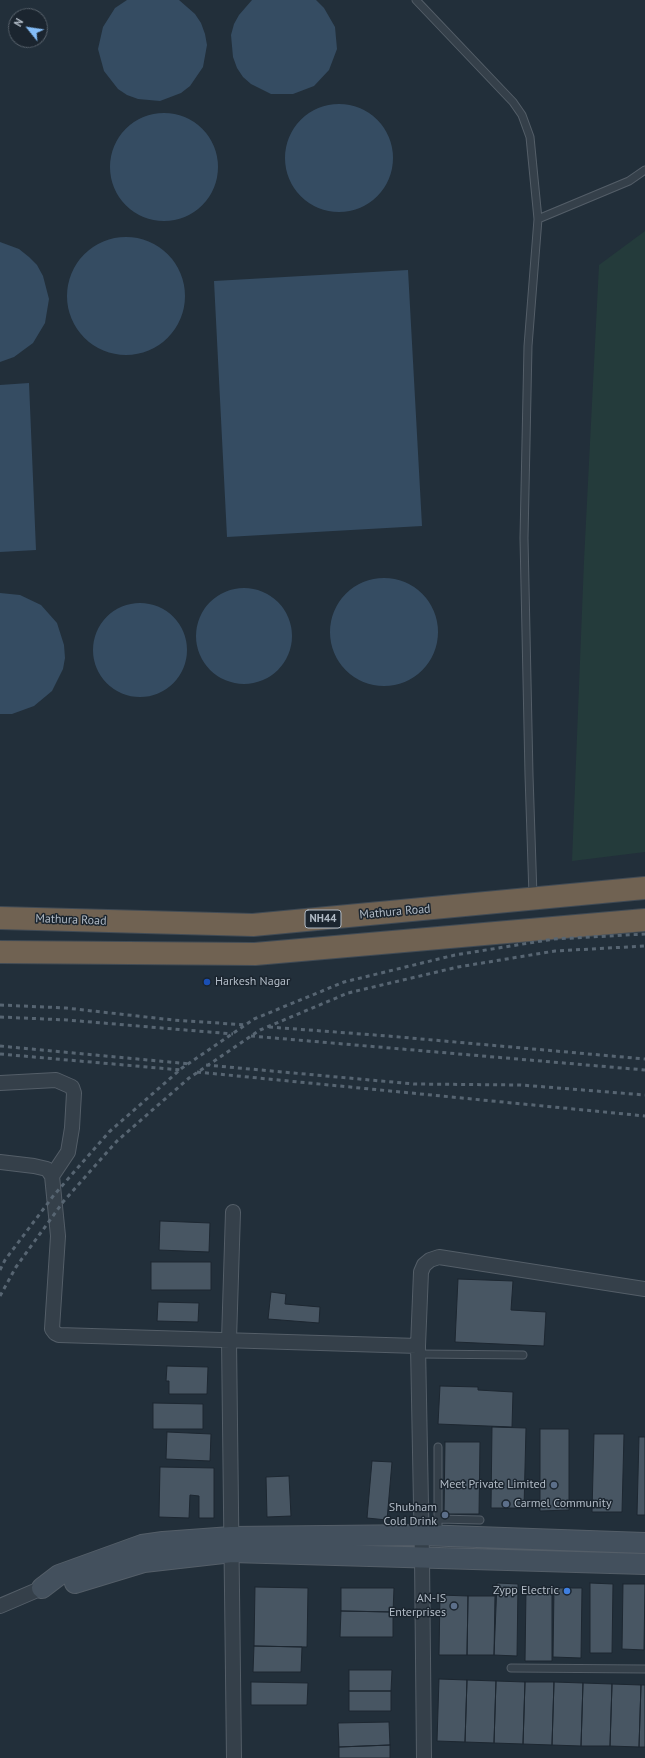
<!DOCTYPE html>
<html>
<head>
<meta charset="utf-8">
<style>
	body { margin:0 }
	#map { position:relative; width:645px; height:1758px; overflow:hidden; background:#222f3a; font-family:"PT Sans",sans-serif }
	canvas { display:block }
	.north { position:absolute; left:8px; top:8px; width:40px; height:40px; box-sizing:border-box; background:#1b252f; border:1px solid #57616b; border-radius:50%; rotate:300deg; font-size:11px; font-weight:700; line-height:16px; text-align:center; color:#b1bbc6 }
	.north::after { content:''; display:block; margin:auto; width:14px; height:18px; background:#84bdf8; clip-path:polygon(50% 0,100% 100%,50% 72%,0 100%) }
</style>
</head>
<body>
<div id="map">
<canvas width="645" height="1758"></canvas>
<div class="north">N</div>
</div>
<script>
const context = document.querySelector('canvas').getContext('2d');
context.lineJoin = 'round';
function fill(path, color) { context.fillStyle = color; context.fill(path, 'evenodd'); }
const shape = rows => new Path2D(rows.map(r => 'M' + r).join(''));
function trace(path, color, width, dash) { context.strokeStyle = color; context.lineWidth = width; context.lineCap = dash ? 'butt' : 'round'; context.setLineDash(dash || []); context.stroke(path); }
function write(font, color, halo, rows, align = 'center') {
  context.font = font + ' "PT Sans",sans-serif'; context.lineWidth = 3; context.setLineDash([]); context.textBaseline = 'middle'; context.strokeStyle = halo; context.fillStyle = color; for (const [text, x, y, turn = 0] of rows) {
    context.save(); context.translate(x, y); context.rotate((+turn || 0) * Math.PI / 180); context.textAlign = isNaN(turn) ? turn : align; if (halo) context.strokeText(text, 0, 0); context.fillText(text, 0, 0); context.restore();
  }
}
fill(shape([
	[645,231,645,852,572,861,584,561,599,265]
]), '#243b3b');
fill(shape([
	[127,0,179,0,195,14,201,23,205,34,207,45,203,67,190,86,181,93,160,101,138,99,127,95,118,89,104,71,98,49,103,27,115,8],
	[252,0,316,0,324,8,335,27,337,49,329,70,314,86,293,94,271,94,251,84,243,77,237,68,233,57,231,35,234,24,239,15],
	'285 158a54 54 0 1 1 108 0a54 54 0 1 1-108 0Z',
	'110 167a54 54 0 1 1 108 0a54 54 0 1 1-108 0Z',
	'67 296a59 59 0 1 1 118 0a59 59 0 1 1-118 0Z',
	[0,242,19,249,29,257,37,265,43,276,49,299,45,323,33,343,14,357,0,362],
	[408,270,422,526,227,537,214,281],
	[29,383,36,550,0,552,0,385],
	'330 632a54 54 0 1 1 108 0a54 54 0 1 1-108 0Z',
	'196 636a48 48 0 1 1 96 0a48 48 0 1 1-96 0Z',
	[0,593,20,595,41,605,57,623,64,645,65,658,63,669,52,691,34,706,12,714,0,714],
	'93 650a47 47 0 1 1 94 0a47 47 0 1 1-94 0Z'
]), '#354c62');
const building = shape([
	[160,1221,210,1223,209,1252,159,1250,160,1221],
	[151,1262,211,1262,211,1290,151,1290,151,1262],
	[458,1279,513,1281,511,1310,546,1312,544,1346,455,1342,458,1279],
	[271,1292,286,1294,285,1304,320,1307,319,1323,268,1319,271,1292],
	[158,1302,199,1303,198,1322,157,1321,158,1302],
	[167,1366,208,1367,207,1394,169,1394,169,1381,166,1381,167,1366],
	[440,1386,478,1387,478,1390,513,1392,512,1427,438,1424,440,1386],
	[153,1403,203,1404,203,1429,153,1429,153,1403],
	[492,1427,526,1428,524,1508,491,1508,492,1427],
	[540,1429,569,1429,569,1510,540,1511,540,1429],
	[167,1432,211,1434,210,1461,166,1459,167,1432],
	[594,1434,624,1434,622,1512,592,1512,594,1434],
	[639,1437,645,1437,645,1515,637,1515,639,1437],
	[445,1442,480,1442,479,1514,444,1514,445,1442],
	[372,1461,392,1462,387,1520,367,1518,372,1461],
	[160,1467,214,1468,214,1518,199,1518,199,1496,190,1495,189,1518,159,1517,160,1467],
	[289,1476,291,1516,267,1517,266,1477,289,1476],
	[497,1583,518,1584,517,1656,494,1655,497,1583],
	[590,1583,613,1584,612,1653,590,1653,590,1583],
	[623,1584,645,1584,644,1650,622,1649,623,1584],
	[255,1587,308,1588,307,1647,254,1646,255,1587],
	[341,1588,394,1588,393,1612,341,1611,341,1588],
	[554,1588,582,1588,581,1658,553,1657,554,1588],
	[526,1590,552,1591,552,1661,525,1661,526,1590],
	[440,1595,468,1596,467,1655,439,1655,440,1595],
	[468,1596,495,1596,494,1655,467,1655,468,1596],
	[341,1611,393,1612,393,1637,340,1637,341,1611],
	[254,1646,302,1647,301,1672,253,1672,254,1646],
	[349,1670,392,1670,391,1691,349,1691,349,1670],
	[439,1679,467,1680,465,1742,437,1741,439,1679],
	[467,1680,496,1681,494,1743,465,1742,467,1680],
	[496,1681,525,1682,523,1744,494,1743,496,1681],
	[251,1682,308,1683,307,1705,251,1705,251,1682],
	[525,1682,554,1682,552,1745,523,1744,525,1682],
	[554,1682,583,1683,581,1746,552,1745,554,1682],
	[583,1683,612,1684,610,1746,581,1746,583,1683],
	[612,1684,641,1685,639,1747,610,1746,612,1684],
	[641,1685,645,1685,645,1747,639,1747,641,1685],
	[349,1691,391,1691,391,1711,349,1711,349,1691],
	[389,1722,390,1745,339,1747,338,1723,389,1722],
	[390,1745,390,1758,339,1758,339,1747,390,1745]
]);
fill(building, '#485663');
trace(building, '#1d2731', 1);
const lane = shape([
	[416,0,513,102,522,115,530,137,538,219,528,346,524,538,529,775,533,896],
	[538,219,629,181,645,170],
	[418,1354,523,1355],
	[438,1447,438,1535],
	[438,1519,480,1520],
	[511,1668,645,1669]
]);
const street = shape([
	[0,1083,56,1080,72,1087,74,1093,72,1128,68,1152,52,1176],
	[0,1162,34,1166,47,1169,52,1176,58,1236,52,1329,55,1333,59,1335,418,1346],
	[233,1212,229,1340,234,1758],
	[0,1606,42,1588],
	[424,1758,422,1558,418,1346,421,1272,424,1265,430,1260,439,1257,645,1289]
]);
const secondary = shape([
	[75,1583,144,1562,232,1552,645,1564],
	[42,1588,59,1575,142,1545,163,1542,231,1537,421,1535,645,1543]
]);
const highway = shape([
	[0,918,253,925,645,888],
	[0,952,255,954,645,920]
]);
trace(lane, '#545e68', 9);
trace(street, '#545e68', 16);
trace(secondary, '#545e68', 22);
trace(highway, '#414b55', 24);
trace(lane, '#35404a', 7);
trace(street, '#35404a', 14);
trace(secondary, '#43505d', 20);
trace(highway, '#706252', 22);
trace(shape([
	[0,1005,66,1008,173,1020,247,1025],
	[0,1017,67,1020,233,1034],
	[269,1027,388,1036,645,1059],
	[251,1036,645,1070],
	[0,1046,190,1064],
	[0,1054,181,1070],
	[206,1065,414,1084,521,1085,645,1095],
	[197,1072,645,1116],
	[0,1270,5,1260,54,1195,109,1132,182,1068,254,1019,344,982,455,955,554,939,645,934],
	[0,1296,16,1267,63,1202,117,1141,189,1078,260,1030,348,993,458,967,555,951,645,946]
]), '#576572', 3, [4, 4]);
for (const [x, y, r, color] of [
	[207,982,4,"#1a4fb4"],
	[554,1485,4,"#5c6f8a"],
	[506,1504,4,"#5c6f8a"],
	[445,1515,4,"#5c6f8a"],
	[567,1591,4,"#3f7fe0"],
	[454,1606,4,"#5c6f8a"]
]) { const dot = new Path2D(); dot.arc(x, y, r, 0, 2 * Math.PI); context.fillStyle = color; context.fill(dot); trace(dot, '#1b252f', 1.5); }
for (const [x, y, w] of [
	[323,919,36]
]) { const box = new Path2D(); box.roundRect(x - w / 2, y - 9, w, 18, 3); context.fillStyle = '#1b252f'; context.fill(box); trace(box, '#b1bbc6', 1); }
write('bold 11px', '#b1bbc6', null, [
	["NH44",323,919]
]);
write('12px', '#b1bbc6', '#1b252f', [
	["Mathura Road",395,912,-5],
	["Mathura Road",71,920,2]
]);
write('12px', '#b1bbc6', '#1b252f', [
	["Harkesh Nagar",215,982,"left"],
	["Meet Private Limited",546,1485],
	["Carmel Community",514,1504,"left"],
	["Shubham",437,1508],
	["Cold Drink",437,1522],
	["Zypp Electric",559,1591],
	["AN-IS",446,1599],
	["Enterprises",446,1613]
], 'right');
</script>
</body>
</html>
